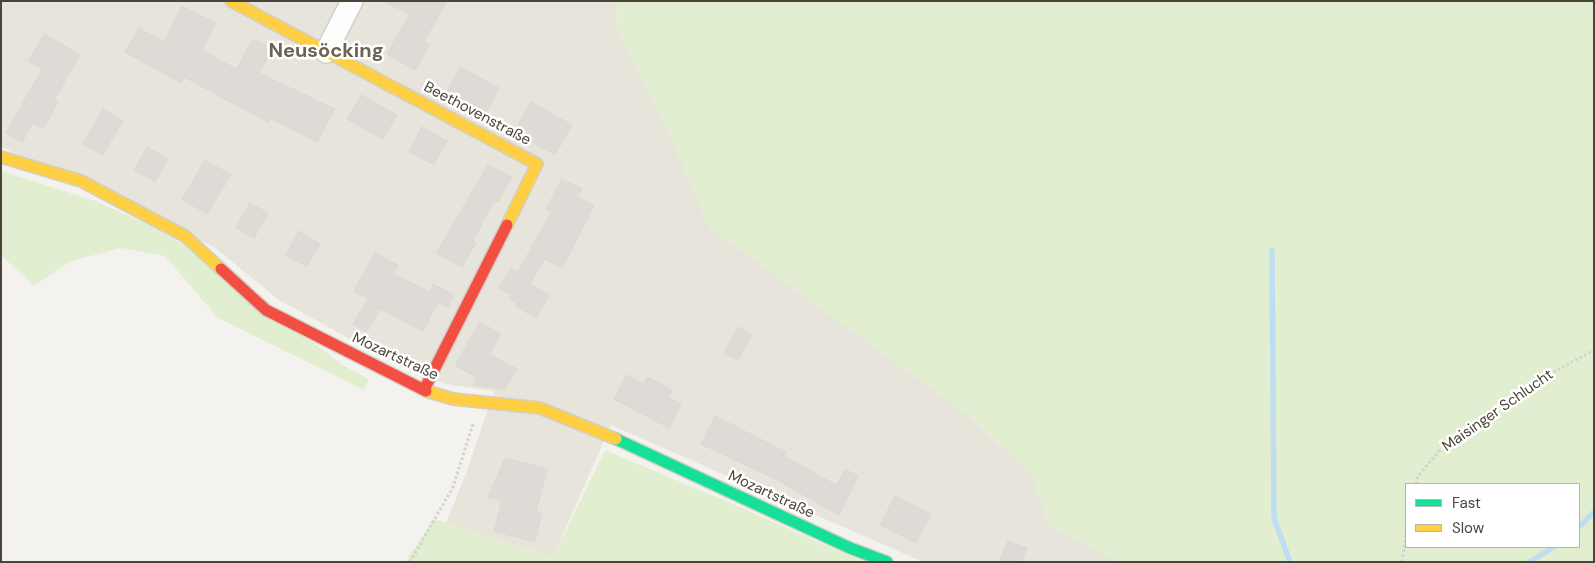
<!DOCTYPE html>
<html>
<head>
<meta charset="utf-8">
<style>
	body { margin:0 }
	#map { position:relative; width:1595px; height:563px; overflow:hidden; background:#f4f2ee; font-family:"DM Sans",sans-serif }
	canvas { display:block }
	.frame { position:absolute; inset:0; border:2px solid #4b4439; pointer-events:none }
	.legend { position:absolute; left:1405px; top:483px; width:175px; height:65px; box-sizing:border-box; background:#fff; border:1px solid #b7b4b0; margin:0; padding:6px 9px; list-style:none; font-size:15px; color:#4b4439 }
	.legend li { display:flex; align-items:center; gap:10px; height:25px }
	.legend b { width:25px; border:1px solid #b7b4b0 }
</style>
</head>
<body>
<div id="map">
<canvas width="1595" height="563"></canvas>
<div class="frame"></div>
<ul class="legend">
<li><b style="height:6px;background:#16e098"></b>Fast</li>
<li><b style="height:6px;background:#ffcf43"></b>Slow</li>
</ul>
</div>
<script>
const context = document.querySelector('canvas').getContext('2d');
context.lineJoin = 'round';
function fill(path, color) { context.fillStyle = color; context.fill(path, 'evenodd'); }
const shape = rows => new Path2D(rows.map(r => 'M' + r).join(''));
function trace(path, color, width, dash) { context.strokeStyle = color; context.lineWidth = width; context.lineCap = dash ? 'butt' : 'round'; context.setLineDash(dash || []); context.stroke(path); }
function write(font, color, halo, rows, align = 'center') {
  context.font = font + ' "DM Sans",sans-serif'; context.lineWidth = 5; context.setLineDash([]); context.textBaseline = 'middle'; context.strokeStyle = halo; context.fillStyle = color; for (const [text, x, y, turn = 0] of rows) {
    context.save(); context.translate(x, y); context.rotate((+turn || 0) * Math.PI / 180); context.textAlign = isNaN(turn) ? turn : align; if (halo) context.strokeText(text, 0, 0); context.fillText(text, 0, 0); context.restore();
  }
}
fill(shape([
	[1,1,616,1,617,29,667,128,709,227,962,411,1031,473,1049,524,1117,562,923,562,611,425,553,557,446,523,467,471,494,391,445,384,401,367,279,300,214,247,1,147]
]), '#e7e4dc');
fill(shape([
	[616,1,1594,1,1594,562,1117,562,1049,524,1031,473,962,411,709,227,667,128,617,29],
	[1406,484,1579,484,1579,547,1406,547],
	[1,171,98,202,169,234,344,366,369,379,364,390,218,318,165,256,121,248,71,261,34,286,1,255],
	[605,450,742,508,863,562,405,562,434,519,553,557]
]), '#e1eecf');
trace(shape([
	[1272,251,1274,518,1290,562],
	[1579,527,1594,512],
	[1529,562,1554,547]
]), '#c0ddf1', 5.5);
const building = shape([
	[382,1,447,1,424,41,430,45,415,70,387,54,410,14,382,1],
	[182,6,216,23,202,50,236,69,253,39,273,49,259,73,335,109,317,142,270,118,268,122,184,77,181,83,125,52,139,28,164,42,182,6],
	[44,34,80,55,54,100,58,102,43,129,33,123,22,142,6,133,42,69,28,61,44,34],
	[460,67,499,88,486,112,447,92,460,67],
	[361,95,397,115,382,139,347,119,361,95],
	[531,102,572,125,555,155,514,131,531,102],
	[103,109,123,121,102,155,83,144,103,109],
	[422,127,447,141,434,165,409,152,422,127],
	[147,147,168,159,155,182,134,170,147,147],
	[205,160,231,175,207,214,182,199,205,160],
	[488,165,512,177,498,202,494,200,473,241,476,243,462,267,436,253,488,165],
	[562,179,582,189,578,197,594,206,562,268,545,259,530,284,549,295,536,318,515,306,517,303,510,299,512,295,499,288,511,268,518,272,551,212,546,209,562,179],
	[250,203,268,213,254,238,236,228,250,203],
	[299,231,320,244,307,267,286,255,299,231],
	[375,253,398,265,393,274,429,292,433,284,454,295,448,308,438,302,423,331,380,309,366,332,353,324,368,299,354,291,375,253],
	[480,322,501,334,489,354,517,369,505,389,473,385,476,377,455,365,480,322],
	[738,327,752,334,738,360,724,353,738,327],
	[627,375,644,384,647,377,672,390,668,397,681,404,669,428,614,399,627,375],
	[715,416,786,452,784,456,836,485,845,469,858,476,839,515,773,478,701,444,715,416],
	[505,458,547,469,536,512,542,514,535,542,494,531,502,501,488,497,505,458],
	[895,496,931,514,916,543,880,525,895,496],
	[1008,541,1027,548,1021,562,999,562,1008,541]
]);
fill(building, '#dedbd6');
trace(building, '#dcd9d4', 1);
const street = shape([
	[326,52,352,1]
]);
const fast = shape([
	[616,439,850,548,887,562]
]);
const slow = shape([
	[231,1,537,164,507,225],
	[1,157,81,181,185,236,221,269],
	[426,391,453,399,540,408,616,439]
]);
const jam = shape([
	[221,269,266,310,426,391],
	[424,390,507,225]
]);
trace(street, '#d2d0cb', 24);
trace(fast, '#d3cfc5', 14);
trace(slow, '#d3cfc5', 14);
trace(jam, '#d3cfc5', 14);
trace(shape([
	[1416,484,1418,476,1442,448,1548,375,1594,350],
	[410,562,453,487,473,424],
	[1402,562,1406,534]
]), '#d3d2cc', 3, [2.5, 2.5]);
trace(street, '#fdfdfc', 21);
trace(fast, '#16e098', 11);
trace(slow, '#ffcf43', 11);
trace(jam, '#f24e42', 11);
write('15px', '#4b4439', '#fff', [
	["Beethovenstraße",477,114,28],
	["Mozartstraße",395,357,25],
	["Maisinger Schlucht",1498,411,-35],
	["Mozartstraße",771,495,25]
]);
write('bold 20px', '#6e6250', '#fff', [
	["Neusöcking",326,52]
]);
</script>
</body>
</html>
